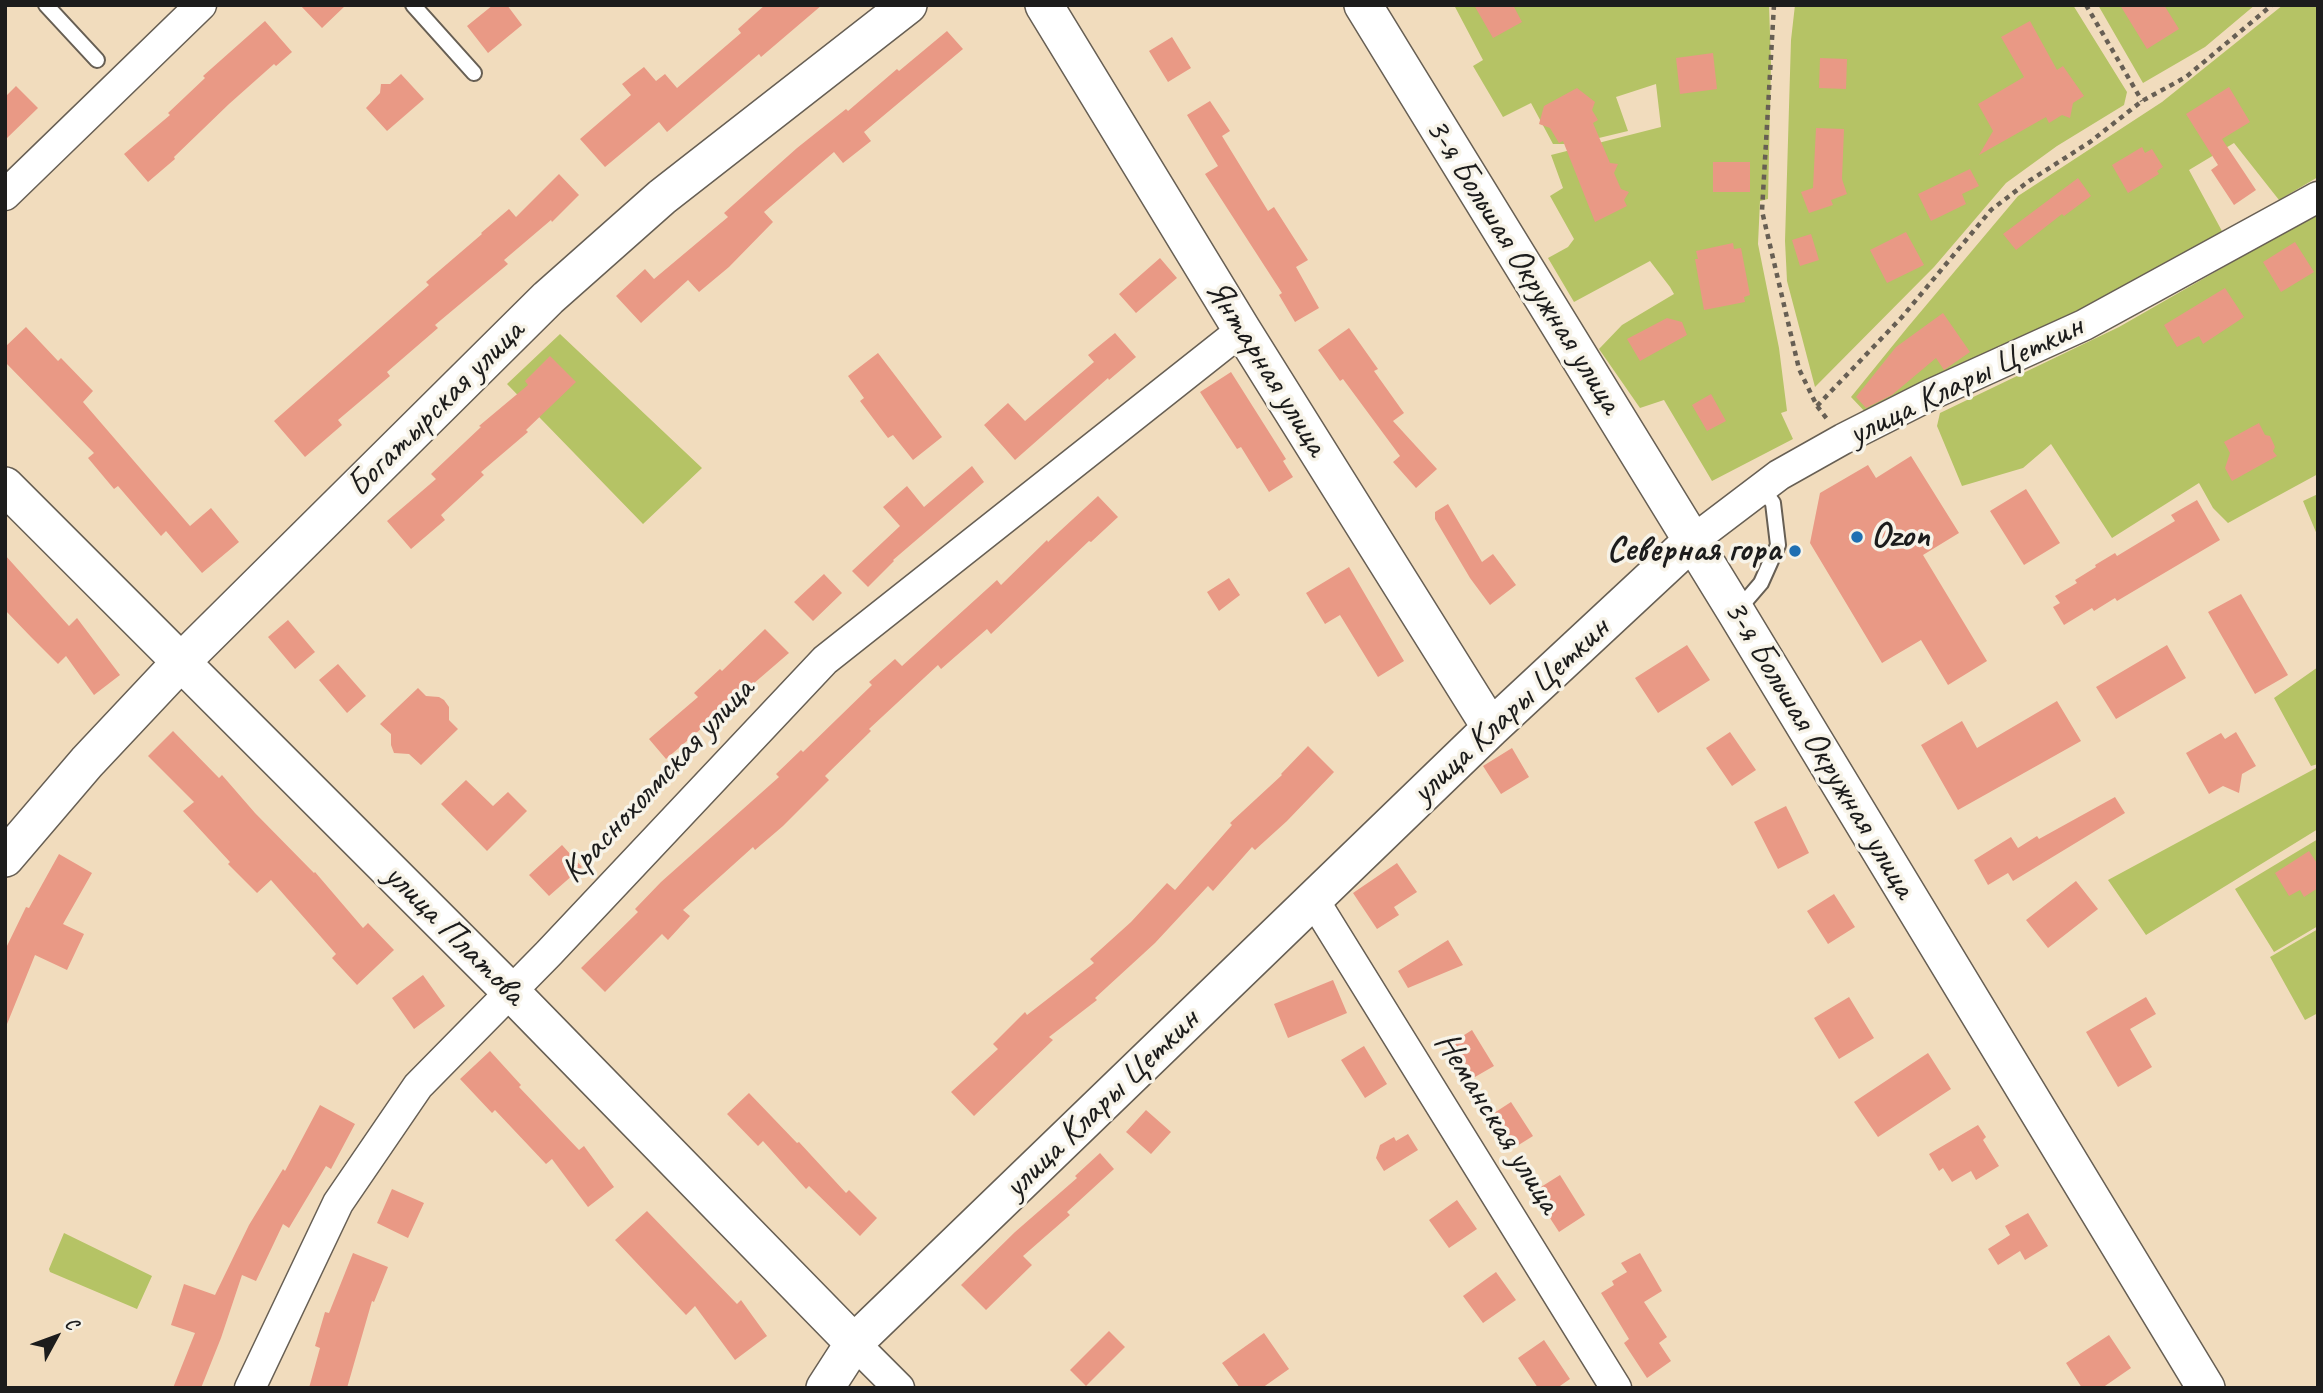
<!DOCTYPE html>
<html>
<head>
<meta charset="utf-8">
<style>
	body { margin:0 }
	#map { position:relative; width:2323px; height:1393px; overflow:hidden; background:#f1dcbd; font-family:Caveat,sans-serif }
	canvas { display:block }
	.frame { position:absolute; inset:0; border:7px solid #1c1c1c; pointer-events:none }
	.north { position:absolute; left:21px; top:1302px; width:70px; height:70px; -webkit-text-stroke:5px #f7f3e8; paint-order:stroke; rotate:49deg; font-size:19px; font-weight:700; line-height:28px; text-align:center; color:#1c1c1c }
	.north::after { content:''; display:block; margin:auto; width:24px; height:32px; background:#1c1c1c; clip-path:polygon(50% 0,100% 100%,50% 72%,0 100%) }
</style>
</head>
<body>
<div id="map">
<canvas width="2323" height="1393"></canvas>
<div class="frame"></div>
<div class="north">С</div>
</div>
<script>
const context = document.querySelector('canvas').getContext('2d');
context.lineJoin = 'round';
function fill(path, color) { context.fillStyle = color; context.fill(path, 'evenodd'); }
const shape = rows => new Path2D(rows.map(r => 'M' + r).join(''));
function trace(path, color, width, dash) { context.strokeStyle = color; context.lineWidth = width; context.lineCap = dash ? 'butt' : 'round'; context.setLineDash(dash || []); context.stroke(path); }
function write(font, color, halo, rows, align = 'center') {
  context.font = font + ' Caveat,sans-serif'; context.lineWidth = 7; context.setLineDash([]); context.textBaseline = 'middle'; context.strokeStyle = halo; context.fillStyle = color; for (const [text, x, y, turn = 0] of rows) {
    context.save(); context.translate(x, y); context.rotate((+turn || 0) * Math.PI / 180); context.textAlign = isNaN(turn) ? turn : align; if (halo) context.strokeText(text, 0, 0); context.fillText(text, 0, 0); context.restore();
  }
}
fill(shape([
	[1454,5,1769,5,1771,63,1768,199,1760,201,1758,244,1779,348,1787,411,1781,413,1793,439,1712,481,1664,400,1640,408,1599,349,1622,325,1674,294,1670,287,1650,261,1574,302,1548,258,1568,247,1574,239,1550,196,1563,188,1551,155,1661,127,1656,84,1616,97,1628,131,1574,144,1553,144,1531,103,1503,117,1473,66,1483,60],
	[1795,5,2073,5,2127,92,2124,105,2057,146,2006,183,1934,267,1815,387,1787,281,1785,241,1791,40],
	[2098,5,2255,5,2205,47,2143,83],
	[2283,5,2318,5,2318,177,2279,200,2234,143,2189,170,2223,233,2169,265,1869,416,1851,397,1907,328,2018,196,2162,102],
	[2318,213,2318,474,2228,523,2213,508,2199,483,2112,538,2051,444,2023,468,1962,486,1937,426,1940,413,2119,327],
	[560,334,702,468,643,524,507,384],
	[2318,494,2318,537,2303,501],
	[2318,667,2318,764,2311,766,2274,698],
	[2318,767,2318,829,2146,935,2108,880],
	[2318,839,2318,926,2274,952,2235,889],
	[2318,929,2318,1013,2305,1020,2270,957],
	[64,1233,152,1276,137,1309,50,1272,49,1269]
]), '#b5c365');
fill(shape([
	[300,5,346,5,322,28],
	[493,5,507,5,522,25,488,53,467,26],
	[765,5,822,5,761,57,759,54,667,132,659,122,605,167,580,139,631,95,622,84,644,67,656,81,665,74,677,88,741,33,738,29],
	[1474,5,1513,5,1522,22,1493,38],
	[2120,5,2164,5,2179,29,2147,49],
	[265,21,292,52,276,66,274,64,229,104,174,157,175,159,148,182,124,154,170,115,168,113,205,78,203,76],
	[2030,21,2057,70,2063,66,2084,96,2073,103,2070,118,2062,115,2049,123,2046,117,1979,155,1993,131,1978,104,2024,77,2001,37],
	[947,31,963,49,864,132,871,141,843,163,834,152,764,212,773,222,729,267,699,292,688,280,641,323,616,296,645,269,654,279,728,217,724,213,797,148,846,109,848,111,897,69,899,71],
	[1172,37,1191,68,1168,82,1149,51],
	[1713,53,1717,89,1680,94,1676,58],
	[1820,58,1847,59,1846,89,1819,88],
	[401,74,424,99,387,131,366,108,380,93,381,84,390,84],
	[16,86,38,108,5,140,5,97],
	[2229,87,2250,122,2222,139,2256,190,2234,205,2211,170,2218,165,2186,114],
	[1577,88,1595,102,1592,110,1598,120,1593,123,1610,163,1618,164,1614,173,1621,189,1629,192,1624,200,1627,206,1595,222,1563,141,1559,143,1550,128,1539,124,1544,106],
	[1210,101,1230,131,1222,136,1268,211,1274,207,1308,260,1296,267,1319,308,1295,322,1279,295,1282,293,1205,174,1218,166,1187,115],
	[1816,128,1844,129,1842,179,1847,194,1831,200,1833,205,1809,213,1801,192,1813,188],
	[2142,147,2145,153,2152,149,2163,167,2157,171,2159,174,2128,193,2112,165],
	[1713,162,1750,162,1750,192,1713,192],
	[1970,169,1979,186,1962,194,1966,204,1931,221,1918,194],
	[559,174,579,195,552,222,551,220,504,260,508,264,435,325,438,328,387,372,390,376,338,420,342,425,305,457,274,421,429,285,426,282,482,234,481,233,509,209,516,217],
	[2078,178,2091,196,2064,216,2062,214,2016,250,2003,234],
	[1906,232,1924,265,1887,283,1870,250],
	[1811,234,1819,260,1800,266,1792,240],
	[2295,242,2314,272,2281,292,2263,262],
	[1733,243,1734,249,1741,248,1750,295,1744,297,1745,302,1704,310,1695,259,1698,259,1696,251],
	[1160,258,1177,278,1136,313,1119,294],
	[2225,288,2244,317,2203,344,2199,336,2177,347,2164,325],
	[1943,313,1970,352,1944,370,1936,358,1892,395,1866,408,1856,397,1896,347],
	[1667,318,1682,322,1687,335,1640,361,1627,339],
	[26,327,58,361,61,358,93,391,83,402,190,526,211,508,239,542,202,573,166,531,161,536,118,486,114,489,88,458,94,453,5,362,5,347],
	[1349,328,1378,369,1374,371,1404,413,1393,421,1437,469,1416,488,1393,462,1400,456,1343,379,1340,381,1318,350],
	[1115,333,1136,357,1109,380,1108,378,1015,460,984,425,1008,403,1025,421,1094,362,1088,355],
	[878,353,942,437,913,460,893,435,888,438,860,401,864,398,848,376],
	[550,356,576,382,526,430,528,432,481,472,484,475,441,515,445,520,411,549,387,521,436,479,431,474,481,427,479,426,528,385,525,381],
	[1231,372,1286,459,1283,461,1293,477,1269,492,1241,447,1237,449,1200,392],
	[1711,394,1726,421,1707,431,1692,405],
	[2259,423,2265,435,2270,436,2275,447,2273,451,2277,456,2232,481,2225,468,2230,453,2224,442],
	[1911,456,1959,533,1923,555,1987,661,1948,685,1921,640,1882,663,1810,543,1820,493,1868,465,1876,478],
	[972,466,984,482,893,560,894,561,868,587,852,571,900,526,883,507,907,486,924,507],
	[2026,489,2060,543,2024,565,1990,511],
	[1098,496,1118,517,1091,542,1089,541,991,634,987,629,941,669,938,665,869,729,871,731,825,776,829,780,783,826,755,850,753,847,683,910,690,916,668,940,662,934,605,992,581,968,638,912,635,909,661,882,779,777,776,774,801,750,803,752,872,685,869,682,895,659,902,666,997,580,1001,585,1047,540,1048,542],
	[2197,500,2220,540,2117,601,2115,598,2094,611,2092,608,2064,625,2053,607,2060,603,2055,596,2077,583,2075,580,2096,567,2095,565,2115,553,2117,556,2175,521,2171,515],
	[1448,504,1482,562,1493,554,1516,585,1490,605,1470,578,1435,519,1435,512],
	[5,555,69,626,77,618,120,675,94,695,66,656,58,664,31,637,5,610],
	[1349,567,1404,661,1378,677,1340,615,1325,624,1306,593],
	[824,574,842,593,813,621,794,602],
	[1229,578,1240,595,1219,611,1207,592],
	[2241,594,2288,675,2255,694,2208,612],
	[288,620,315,652,295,669,268,637],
	[765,629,789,653,666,759,649,739,698,697,694,693,720,669,722,671],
	[1687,645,1710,680,1658,713,1635,678],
	[2167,645,2186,678,2116,719,2096,687],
	[338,664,366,696,347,713,319,680],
	[418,688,426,696,439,697,444,700,449,707,449,720,458,729,421,765,409,754,394,753,391,745,391,734,380,724],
	[2057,701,2081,741,1958,810,1921,745,1962,721,1977,748],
	[173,731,219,778,222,775,255,813,314,873,315,872,363,928,368,923,394,950,357,985,332,958,336,954,271,880,257,893,228,864,230,862,183,811,194,802,148,756],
	[1730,732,1756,770,1732,786,1706,748],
	[2236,732,2256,766,2242,774,2239,793,2223,786,2209,794,2186,753,2221,733,2225,739],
	[1308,746,1334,772,1287,821,1255,850,1252,847,1213,891,1208,886,1155,943,1095,998,1097,1000,1049,1037,1053,1040,974,1116,951,1092,998,1049,993,1044,1025,1012,1027,1015,1094,963,1090,959,1131,922,1167,883,1175,890,1232,825,1230,823,1282,775,1281,774],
	[1512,748,1529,777,1501,794,1483,766],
	[466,780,493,806,508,792,527,811,487,851,441,804],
	[2115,797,2125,813,2013,881,2008,873,1988,885,1974,860,2011,837,2018,848,2037,836,2039,839],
	[1786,806,1809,853,1778,869,1754,822],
	[562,845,582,867,549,896,529,875],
	[2309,851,2318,865,2318,888,2304,897,2300,890,2289,896,2275,873],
	[59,854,92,873,63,924,84,934,67,970,35,955,5,1029,5,950,26,907,29,908],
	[1397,863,1417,892,1394,907,1399,915,1377,929,1353,893],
	[2076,881,2098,909,2048,948,2026,920],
	[1834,894,1855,927,1828,944,1807,911],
	[1448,940,1463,965,1408,988,1398,971],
	[423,975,445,1006,414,1029,392,998],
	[1333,980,1347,1013,1288,1038,1274,1004],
	[1849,997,1874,1038,1839,1059,1814,1018],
	[2146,997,2156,1014,2130,1029,2152,1067,2118,1087,2086,1032],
	[1472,1030,1494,1066,1468,1081,1447,1046],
	[1364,1046,1387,1084,1365,1098,1341,1060],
	[490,1051,521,1085,519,1087,579,1150,584,1146,614,1187,588,1207,552,1159,546,1164,495,1110,492,1113,460,1079],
	[1928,1053,1951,1089,1878,1137,1854,1102],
	[749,1093,797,1143,799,1142,846,1193,849,1190,877,1218,860,1236,809,1186,806,1189,763,1141,758,1146,727,1114],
	[1511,1102,1533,1136,1509,1151,1488,1117],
	[320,1105,355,1124,331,1169,326,1166,289,1228,283,1224,256,1281,242,1275,221,1338,201,1388,173,1388,195,1333,171,1325,184,1284,215,1295,249,1225,283,1169,285,1171],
	[1146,1110,1171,1132,1151,1154,1126,1132],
	[1978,1125,1986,1137,1983,1140,1999,1166,1976,1180,1971,1171,1952,1182,1943,1168,1939,1171,1929,1154],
	[1408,1134,1418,1150,1384,1171,1376,1158,1380,1145,1394,1137,1396,1141],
	[1100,1153,1114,1169,1067,1212,1070,1215,1023,1256,1032,1265,986,1310,961,1285,1015,1232,1077,1178,1075,1176],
	[1560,1175,1585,1215,1559,1232,1533,1192],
	[392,1189,424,1203,408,1238,377,1223],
	[1457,1200,1477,1229,1449,1248,1429,1220],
	[647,1211,737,1304,741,1300,767,1336,735,1360,695,1306,686,1315,615,1240],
	[2028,1213,2048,1246,2025,1260,2020,1251,1998,1265,1988,1249,2010,1235,2005,1226],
	[353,1253,388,1267,374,1302,372,1301,347,1388,309,1388,320,1348,315,1346,325,1312,329,1313],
	[1640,1253,1662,1291,1644,1302,1667,1337,1659,1343,1671,1361,1647,1378,1624,1343,1629,1339,1601,1293,1614,1285,1612,1281,1627,1272,1621,1263],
	[1496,1272,1516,1300,1483,1323,1463,1296],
	[1109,1331,1125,1347,1086,1386,1070,1370],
	[1264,1333,1289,1369,1262,1388,1240,1388,1222,1363],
	[2109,1335,2131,1368,2102,1388,2082,1388,2066,1363],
	[1544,1340,1570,1379,1557,1388,1538,1388,1518,1358]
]), '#e99985');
const service = shape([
	[46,5,97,60],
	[413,5,474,73],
	[1737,611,1761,583,1778,545,1773,503,1762,488]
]);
const minor = shape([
	[5,195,201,5],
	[1692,541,1779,475,1843,439,1932,394,2084,325,2318,197],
	[1313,899,1616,1388],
	[854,1343,899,1388],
	[250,1388,338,1203,418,1086,548,954,825,660,1242,330]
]);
const tertiary = shape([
	[1044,5,1242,330,1491,728],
	[1363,5,1736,612,2206,1388],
	[5,486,510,991,854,1343],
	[5,858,87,762,181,662,548,298,662,197,908,5],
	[825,1388,854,1343,1491,728,1692,541]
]);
trace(service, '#675f54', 18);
trace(minor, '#675f54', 33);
trace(tertiary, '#675f54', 40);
trace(shape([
	[1774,5,1762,211,1799,369,1817,406,1827,419],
	[2086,5,2142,101],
	[1817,406,1902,317,1991,210,2029,181,2090,142,2142,101,2186,77,2272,5]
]), '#675f54', 4.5, [5, 5]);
trace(service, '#fff', 14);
trace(minor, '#fff', 30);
trace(tertiary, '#fff', 37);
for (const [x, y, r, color] of [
	[1857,537,7,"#1f6fb2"],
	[1795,551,7,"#1f6fb2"]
]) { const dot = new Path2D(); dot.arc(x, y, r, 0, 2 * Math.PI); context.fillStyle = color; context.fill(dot); trace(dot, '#f7f3e8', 2.5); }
write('35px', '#1c1c1c', '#f7f3e8', [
	["3-я Большая Окружная улица",1523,266,58],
	["Янтарная улица",1266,368,58],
	["улица Клары Цеткин",1966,381,-26],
	["Богатырская улица",436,409,-45],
	["улица Клары Цеткин",1511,711,-43],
	["3-я Большая Окружная улица",1819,749,59],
	["Краснохолмская улица",658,781,-47],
	["улица Платова",454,935,45],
	["улица Клары Цеткин",1102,1104,-44],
	["Неманская улица",1497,1123,58]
]);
write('bold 35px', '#1c1c1c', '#f7f3e8', [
	["Ozon",1871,537],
	["Северная гора",1781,551,"right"]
], 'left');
</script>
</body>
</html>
